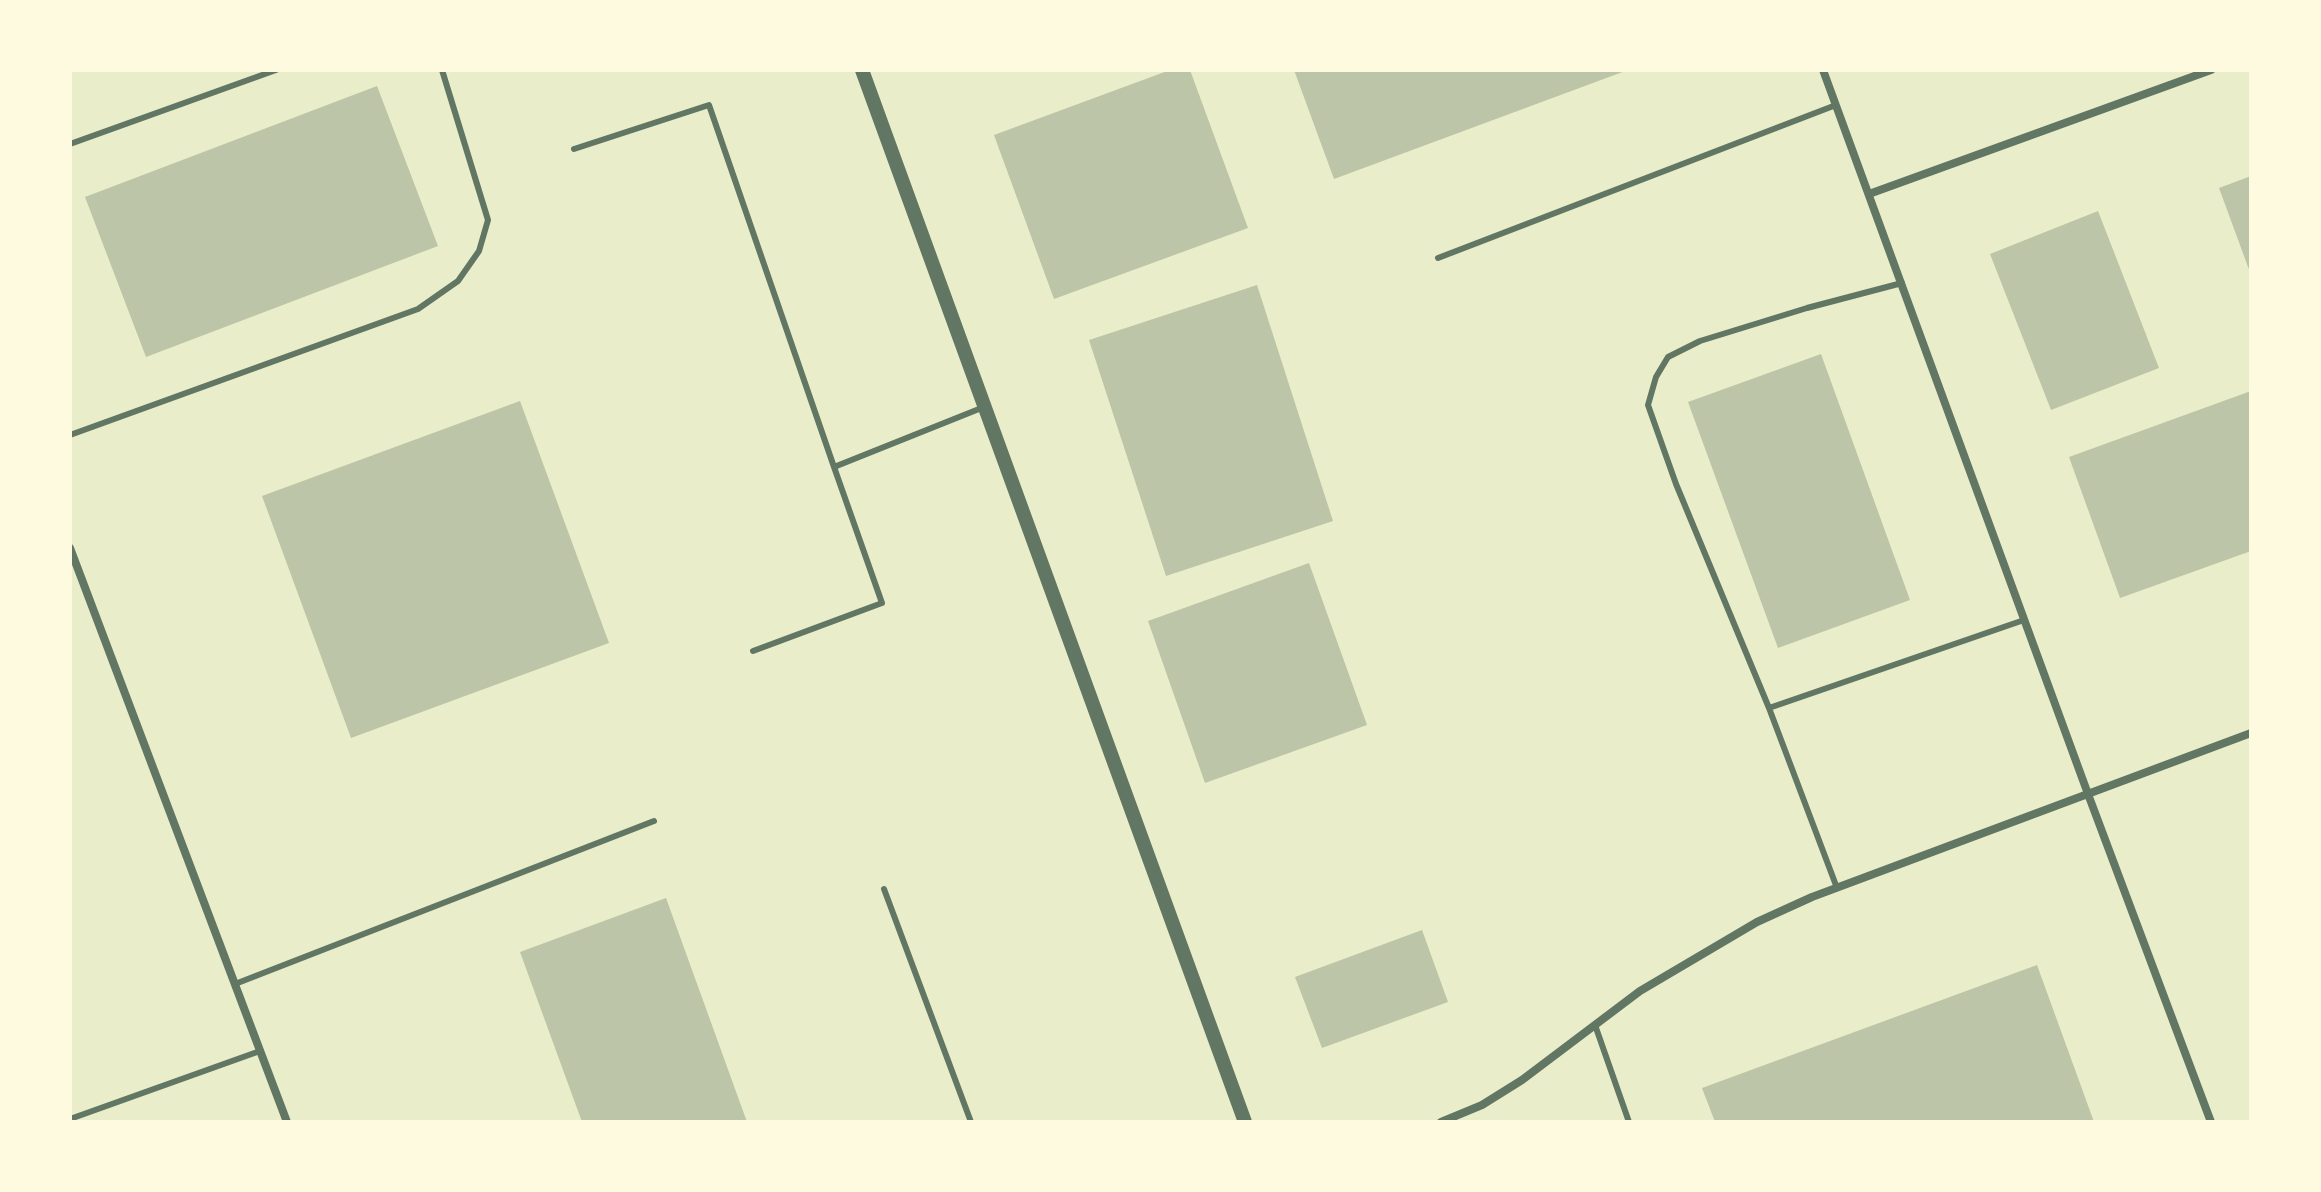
<!DOCTYPE html>
<html>
<head>
<meta charset="utf-8">
<style>
	body { margin:0 }
	#map { position:relative; width:2321px; height:1192px; overflow:hidden; background:#e9edc9; font-family:"Titillium Web",sans-serif }
	canvas { display:block }
	.frame { position:absolute; inset:0; border:72px solid #fefae0; pointer-events:none }
</style>
</head>
<body>
<div id="map">
<canvas width="2321" height="1192"></canvas>
<div class="frame"></div>
</div>
<script>
const context = document.querySelector('canvas').getContext('2d');
context.lineJoin = 'round';
function fill(path, color) { context.fillStyle = color; context.fill(path, 'evenodd'); }
const shape = rows => new Path2D(rows.map(r => 'M' + r).join(''));
function trace(path, color, width, dash) { context.strokeStyle = color; context.lineWidth = width; context.lineCap = dash ? 'butt' : 'round'; context.setLineDash(dash || []); context.stroke(path); }
fill(shape([
	[1170,70,1190,70,1248,228,1054,299,994,135],
	[1294,70,1628,70,1334,179],
	[377,86,438,246,146,357,85,197],
	[2251,176,2251,275,2219,188],
	[2098,211,2159,368,2051,410,1990,254],
	[1257,285,1333,521,1166,576,1089,340],
	[1821,354,1910,600,1778,648,1688,402],
	[2251,391,2251,551,2120,598,2069,457],
	[520,401,609,643,351,738,262,496],
	[1309,563,1367,725,1205,783,1148,621],
	[666,898,747,1122,582,1122,520,952],
	[1422,930,1448,1002,1322,1048,1295,977],
	[2037,965,2094,1122,1715,1122,1702,1088]
]), '#bcc5a7');
trace(shape([
	[70,144,276,70],
	[574,149,709,105,834,467,984,407],
	[1438,258,1836,105],
	[70,435,418,309,458,281,479,251,488,220,442,70],
	[753,651,882,603,834,467],
	[1769,708,2024,620],
	[1837,888,1769,708,1676,484,1648,405,1656,377,1668,357,1700,341,1807,308,1902,283],
	[884,889,971,1122],
	[235,984,654,821],
	[1595,1025,1629,1122],
	[70,1119,260,1051]
]), '#617663', 6);
trace(shape([
	[1823,70,2088,794,2211,1122],
	[1869,194,2211,70],
	[70,548,287,1122],
	[1441,1122,1482,1105,1522,1080,1640,991,1757,922,1812,897,2251,733]
]), '#617663', 8);
trace(shape([
	[862,70,1245,1122]
]), '#617663', 14);
</script>
</body>
</html>
